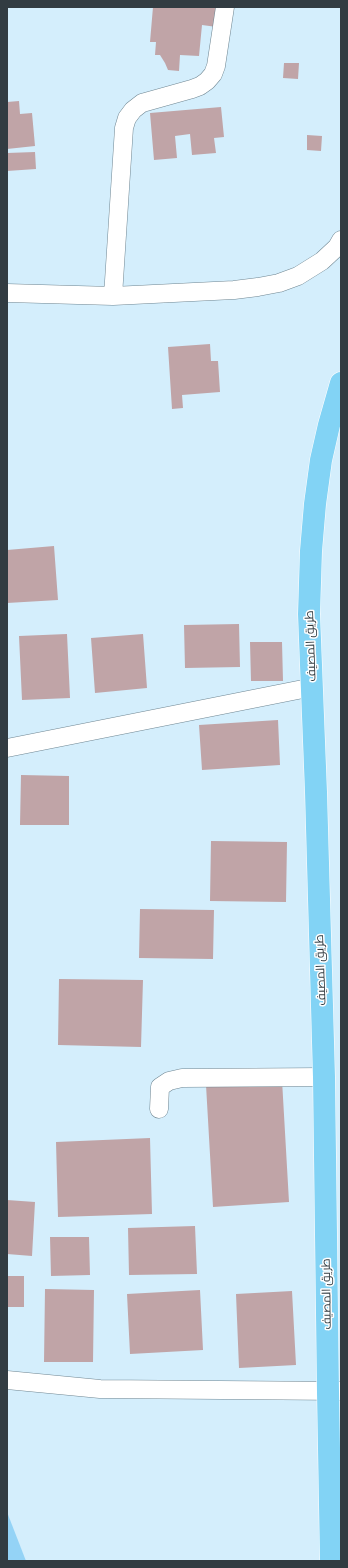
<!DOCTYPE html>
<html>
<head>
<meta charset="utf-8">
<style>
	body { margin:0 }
	#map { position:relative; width:348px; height:1568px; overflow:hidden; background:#d4eefc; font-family:"Archivo Narrow",sans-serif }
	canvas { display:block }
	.frame { position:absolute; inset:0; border:8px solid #323c42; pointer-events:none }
</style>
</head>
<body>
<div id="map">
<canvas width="348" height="1568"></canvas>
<div class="frame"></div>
</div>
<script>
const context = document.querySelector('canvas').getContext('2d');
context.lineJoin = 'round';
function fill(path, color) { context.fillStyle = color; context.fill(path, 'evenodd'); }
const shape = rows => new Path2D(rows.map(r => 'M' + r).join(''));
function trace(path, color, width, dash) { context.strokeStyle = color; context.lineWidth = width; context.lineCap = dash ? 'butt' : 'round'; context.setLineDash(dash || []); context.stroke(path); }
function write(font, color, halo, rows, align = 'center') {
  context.font = font + ' "Archivo Narrow",Cairo,sans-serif'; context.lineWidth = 3; context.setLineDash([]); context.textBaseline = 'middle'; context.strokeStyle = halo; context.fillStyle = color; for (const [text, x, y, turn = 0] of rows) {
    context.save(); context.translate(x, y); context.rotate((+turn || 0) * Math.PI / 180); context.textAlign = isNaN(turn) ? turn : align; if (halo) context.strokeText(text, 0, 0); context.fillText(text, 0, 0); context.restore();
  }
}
fill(shape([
	[7,1512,26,1561,7,1561]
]), '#94d3f6');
fill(shape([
	[153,7,219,7,217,27,202,25,199,56,180,55,179,71,168,70,165,63,160,55,155,55,156,42,150,42],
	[284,63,299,63,298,79,283,78],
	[19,101,20,114,32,113,35,146,7,149,7,102],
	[221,107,224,137,214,138,216,153,192,155,190,134,175,136,177,158,154,160,150,113],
	[307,135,322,136,321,151,307,150],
	[35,152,36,169,7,171,7,153],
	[210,344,211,361,218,361,220,392,182,395,183,408,172,409,168,347],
	[54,546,58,600,7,603,7,550],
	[239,624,240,667,185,668,184,625],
	[67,634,70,698,22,700,19,636],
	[143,634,147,688,95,693,91,638],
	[250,642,282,642,283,681,251,681],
	[278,720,280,765,202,770,199,725],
	[21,775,69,776,69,825,20,825],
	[211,841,287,842,286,902,210,901],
	[140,909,214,910,213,959,139,958],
	[59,979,143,980,141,1047,58,1045],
	[282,1080,289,1202,213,1207,206,1085],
	[150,1138,152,1214,58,1217,56,1142],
	[7,1200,35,1202,32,1256,7,1254],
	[195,1226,197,1274,129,1275,128,1228],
	[50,1237,89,1237,90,1275,51,1276],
	[7,1276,24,1276,24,1307,7,1307],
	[45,1289,94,1290,93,1362,44,1362],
	[200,1290,203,1350,130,1354,127,1294],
	[292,1291,296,1365,239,1368,236,1294]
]), '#c0a4a7');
const street = shape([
	[7,293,113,296,234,290,258,287,279,283,298,276,322,261,337,247,341,240],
	[113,296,124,128,127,118,133,110,142,103,192,89,200,86,207,81,213,74,216,66,225,7],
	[7,748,313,687],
	[159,1109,160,1087,169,1081,182,1078,324,1077],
	[7,1380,100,1389,341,1391]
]);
const primary = shape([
	[331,1561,328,1392,324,1077,316,792,309,614,311,551,315,504,321,460,329,425,341,383]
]);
trace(street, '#6f8692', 19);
trace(primary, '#fff', 23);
trace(street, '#fff', 18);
trace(primary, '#82d3f5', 22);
write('12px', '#323c42', '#fff', [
	["طريق المصيف",311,646,-92],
	["طريق المصيف",321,970,-92],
	["طريق المصيف",327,1294,-91]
]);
</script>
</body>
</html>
